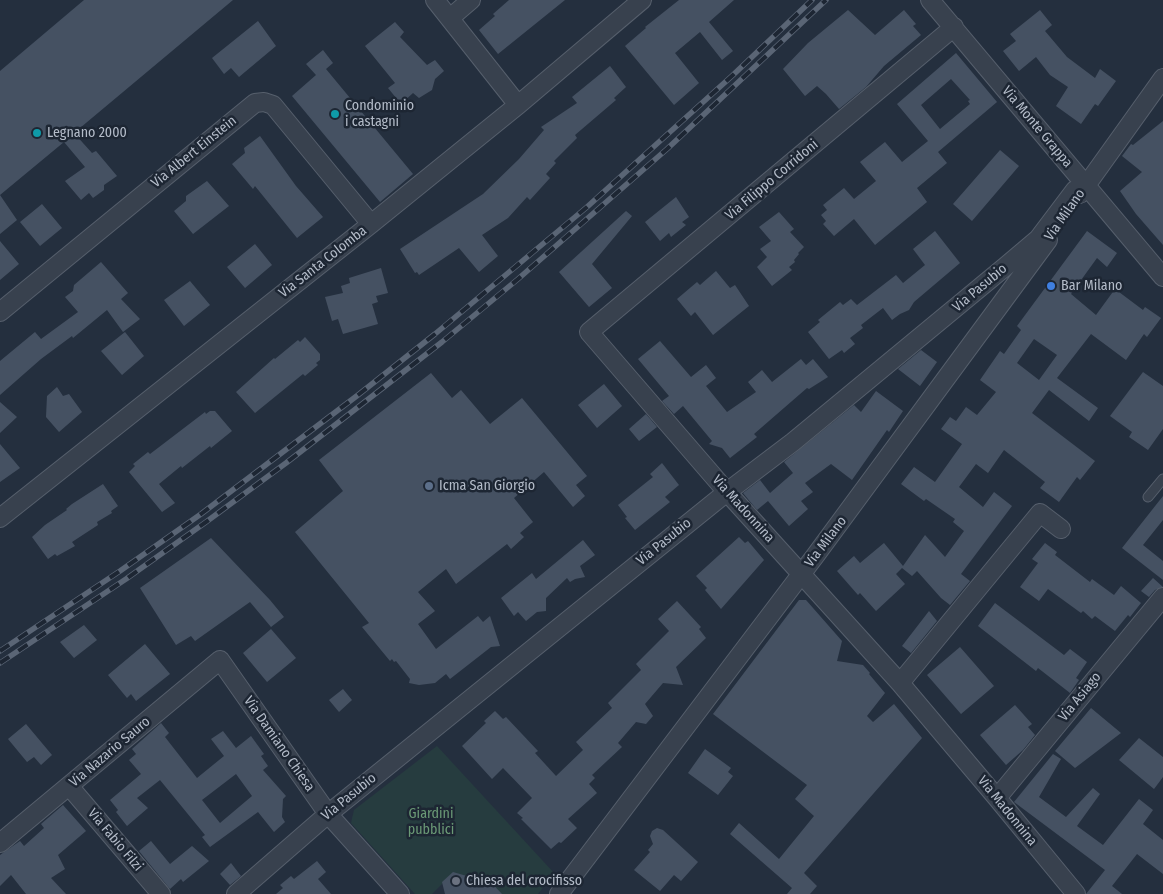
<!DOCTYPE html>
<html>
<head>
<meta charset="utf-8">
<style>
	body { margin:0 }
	canvas { display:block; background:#242f3e }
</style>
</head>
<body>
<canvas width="1163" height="894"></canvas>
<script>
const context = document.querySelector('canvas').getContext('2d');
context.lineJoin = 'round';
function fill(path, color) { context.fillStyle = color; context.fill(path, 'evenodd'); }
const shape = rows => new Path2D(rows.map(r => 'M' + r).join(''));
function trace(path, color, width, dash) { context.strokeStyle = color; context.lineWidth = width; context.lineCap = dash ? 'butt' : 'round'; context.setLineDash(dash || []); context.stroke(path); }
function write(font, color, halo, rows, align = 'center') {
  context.font = font + ' "Fira Sans Condensed",sans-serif'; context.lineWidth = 5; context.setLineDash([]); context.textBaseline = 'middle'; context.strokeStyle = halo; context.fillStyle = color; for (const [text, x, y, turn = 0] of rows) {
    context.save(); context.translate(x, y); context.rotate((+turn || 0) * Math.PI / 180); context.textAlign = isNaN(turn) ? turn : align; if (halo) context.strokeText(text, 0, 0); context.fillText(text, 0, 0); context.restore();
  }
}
fill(shape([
	[437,746,554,873,538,894,487,894,473,877,452,874,432,894,415,894,351,823,354,810]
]), '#263c3f');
fill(shape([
	[84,0,233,0,74,133,92,153,96,151,117,176,104,185,104,190,93,198,89,193,81,200,65,181,85,167,64,142,0,195,17,220,0,234,0,71],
	[509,0,565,0,498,54,479,30,495,16,493,14],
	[679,0,734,0,709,22,733,51,722,60,700,32,675,53,699,83,674,105,625,46,646,28,645,27],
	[848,10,875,35,904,10,916,24,913,26,921,35,884,66,866,87,839,109,826,94,817,86,805,96,783,69,808,43],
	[1040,10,1052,25,1045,31,1067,57,1095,78,1100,69,1116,81,1098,106,1095,104,1081,124,1056,106,1068,87,1050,75,1036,57,1019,71,1003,51,1016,41,1010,34],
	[258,21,276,46,239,77,231,68,224,74,212,58],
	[395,22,404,32,400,37,427,65,435,60,444,71,435,79,432,90,419,98,413,93,401,104,388,88,395,83,365,46],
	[323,50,333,63,326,69,413,174,380,202,292,96,316,75,306,64],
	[956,53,997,102,938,152,947,163,917,188,927,202,875,245,854,219,834,236,823,224,826,221,821,215,827,210,823,205,844,188,854,199,876,181,860,162,885,142,902,162,928,141,897,104],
	[951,79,970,100,968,101,970,104,940,129,921,105],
	[610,66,626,87,614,98,616,100,575,135,577,138,554,161,556,163,546,174,550,178,530,200,527,197,508,218,482,235,498,256,479,272,459,248,419,275,417,272,415,273,400,249,483,194,519,159,544,130,541,127,577,103,572,97],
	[1163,121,1163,245,1136,214,1120,191,1142,172,1122,156,1131,144,1133,145],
	[260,136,296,186,323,217,297,238,255,186,253,189,232,164,245,153,244,148],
	[1000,150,1019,166,972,221,953,204],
	[207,181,229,206,193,234,174,211,186,201,186,196],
	[676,197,689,217,682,222,686,225,671,237,669,233,660,241,645,222],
	[42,204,62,228,40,246,20,222],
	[626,211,632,216,592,264,612,288,589,307,559,272],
	[779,212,794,229,790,232,804,247,798,253,799,254,794,260,795,262,789,267,792,270,772,286,757,267,767,257,760,249,771,241,759,227],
	[935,231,960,263,914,302,909,310,900,314,892,320,883,308,861,325,863,328,850,338,855,344,844,353,842,350,829,359,808,332,820,322,818,320,840,302,843,305,851,299,857,305,896,275,903,283,925,265,913,249],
	[1087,231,1117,253,1107,267,1097,258,1071,294,1096,315,1115,289,1143,310,1145,307,1161,318,1147,337,1144,334,1126,360,1091,334,1057,378,1098,408,1089,421,1049,390,1032,413,1095,461,1080,480,1077,477,1059,502,1040,488,1045,482,1004,450,988,473,976,464,959,487,983,507,994,492,1012,506,961,574,970,581,950,605,941,598,917,571,912,576,902,568,896,574,905,584,876,611,860,593,858,595,837,571,854,556,860,563,884,543,903,566,925,535,945,557,964,531,953,522,955,519,926,499,924,501,901,484,914,467,935,482,962,444,941,429,950,417,956,421,966,407,977,415,996,392,980,380,1000,351,1004,354,1021,330,1017,326],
	[1034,339,1057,355,1039,380,1017,363],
	[0,241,19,264,0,280],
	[255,244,272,265,245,288,227,267],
	[101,262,128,293,121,299,140,319,123,332,107,310,73,338,72,336,41,359,0,395,0,361,35,332,41,339,78,312,65,297,73,291,74,285],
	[381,268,388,293,376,296,378,302,372,304,378,324,343,334,338,319,332,321,325,297,343,293,341,286,350,283,349,278],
	[716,271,730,288,735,285,749,306,713,335,695,312,691,316,677,299,697,282,700,285],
	[190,281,210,305,184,326,164,300],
	[125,332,144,356,122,375,101,351],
	[305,337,320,354,320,360,316,363,318,365,305,376,303,374,255,413,236,392,274,358,275,359,298,340,300,342],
	[660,341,691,377,706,365,716,378,706,386,727,412,756,392,748,382,762,370,772,382,801,359,806,365,813,359,828,377,809,389,807,388,754,434,757,437,730,458,722,448,709,444,712,441,683,406,674,414,662,401,669,396,638,359],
	[921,350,937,362,920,386,898,369],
	[1143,372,1163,386,1163,429,1148,450,1129,437,1132,432,1110,416],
	[431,373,452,398,461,390,490,424,522,398,587,476,576,485,585,496,573,507,544,472,514,498,533,522,520,533,524,537,511,549,507,544,456,584,446,569,418,592,435,611,418,624,436,649,478,616,483,622,490,616,500,646,491,647,450,679,446,674,435,683,419,685,409,683,410,679,396,661,394,662,392,659,390,661,362,627,369,623,295,532,343,491,319,460],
	[604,384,622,406,597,428,578,405],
	[57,387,63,396,69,394,82,412,59,432,46,417,47,396],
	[876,391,903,411,889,432,887,430,852,480,831,464,805,483,813,492,801,501,808,509,789,526,768,501,757,510,743,493,760,480,770,493,793,473,784,462,854,405,861,412],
	[0,402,17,417,0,433],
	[210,411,215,411,232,431,211,448,210,446,182,468,181,466,159,484,175,503,162,512,129,472,135,466,133,464,148,452,150,454,205,412,206,414],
	[646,414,657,427,639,441,629,429],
	[0,444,20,468,0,482],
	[662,463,679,485,665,497,670,502,635,530,625,518,627,517,618,505,653,477,650,474],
	[103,484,118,506,111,511,112,513,97,522,98,525,72,542,75,546,57,556,55,554,48,559,32,537,45,525,67,510,66,509,72,504],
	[1163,496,1163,520,1143,545,1163,561,1163,580,1122,548],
	[739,537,745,543,748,541,764,560,721,609,705,590,707,588,696,576],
	[211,538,270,600,284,617,271,627,250,602,195,641,191,636,176,645,140,588],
	[583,540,595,555,580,566,585,577,575,579,570,582,567,578,546,598,546,611,537,612,526,621,518,612,514,616,501,598,532,573,536,579],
	[1045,543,1057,552,1055,555,1090,582,1092,579,1114,595,1121,586,1141,603,1130,617,1128,615,1115,631,1095,616,1092,619,1083,611,1081,613,1048,589,1039,601,1020,587,1038,563,1032,559],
	[1153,578,1163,587,1155,590,1149,597,1141,591],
	[799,600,806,600,842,641,837,661,863,665,870,673,869,674,885,693,867,716,873,722,894,704,922,738,804,873,817,886,810,894,787,894,792,888,730,834,739,823,779,859,814,816,795,799,807,785,713,714],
	[677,601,701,627,699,629,706,638,676,667,683,685,663,683,645,704,653,716,646,724,636,722,618,743,622,747,592,775,595,778,589,784,597,793,568,819,577,828,561,843,559,842,551,849,521,819,523,818,517,813,532,798,503,768,492,779,462,746,486,723,484,721,495,711,503,719,506,717,538,751,535,753,556,776,583,750,576,742,612,708,608,703,641,670,636,664,669,631,658,619],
	[995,603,1064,655,1070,649,1087,662,1076,678,1079,680,1070,693,1038,668,1036,671,978,626],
	[929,611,937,621,911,653,902,646],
	[84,625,97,640,74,658,60,642],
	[271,629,296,658,267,682,243,653],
	[145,644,170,674,136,701,131,694,127,698,108,675],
	[960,647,994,686,961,714,927,675],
	[343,689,352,700,339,712,329,700],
	[1015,705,1032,724,1028,727,1035,735,1023,750,1006,765,980,735],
	[1091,708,1121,733,1075,768,1055,751],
	[161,723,169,733,165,737,197,778,224,756,211,739,223,731,236,748,251,736,264,754,261,756,268,766,263,770,286,796,283,799,282,817,285,822,274,832,258,812,210,847,202,837,205,835,160,780,137,798,148,808,127,826,116,812,118,810,110,800,141,774,129,760,136,754,132,749],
	[236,774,252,796,220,823,202,800],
	[26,724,52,755,41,765,34,757,27,762,8,739],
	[1139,738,1163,757,1163,777,1154,789,1119,760],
	[705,749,731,768,728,772,733,776,718,795,688,773],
	[1053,754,1061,759,1039,797,1066,817,1093,788,1100,794,1077,826,1103,845,1139,799,1153,810,1143,824,1163,840,1163,874,1137,854,1112,886,1122,894,1086,894,1105,870,1014,802],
	[63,805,86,831,58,855,65,869,51,878,66,894,26,894,11,875,0,886,0,855,20,841,24,846,44,828,41,824],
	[657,828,663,830,698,862,681,881,674,875,660,891,634,870,650,852,648,850,653,844,650,836,652,831],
	[151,841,170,864,192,846,209,861,183,882,181,879,170,889,139,851],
	[317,861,326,872,318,879,331,894,276,894,283,888,280,885,291,876,294,879],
	[231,863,241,876,230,885,220,874],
	[453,872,477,879,483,874,502,894,445,894,442,882]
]), '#455162');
const lane = shape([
	[1148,497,1163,479]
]);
const street = shape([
	[435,0,518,105],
	[930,0,1163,277],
	[450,18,471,0],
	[954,27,589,332,727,492,900,683,997,798,1076,894],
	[1080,194,1163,78],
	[0,312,255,103,264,102,273,105,371,224],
	[0,518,371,224,518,105,642,0],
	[900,683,1040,513,1061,529],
	[69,786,161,894],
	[997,798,1163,597],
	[0,843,220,660,328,814,400,894],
	[236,894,328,814,727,492,793,442,1006,266,1038,239,1075,190,1086,185],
	[559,894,815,556,1048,240]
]);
trace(lane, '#565f6c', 11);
trace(street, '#565f6c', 20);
trace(lane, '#38414e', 9);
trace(street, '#38414e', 18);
const rail = shape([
	[0,651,120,571,201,514,358,395,435,334,587,207,733,75,812,0],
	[0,663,126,579,206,522,286,463,442,342,518,279,667,149,826,0]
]);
trace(rail, '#5a6575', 5.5);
trace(rail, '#1d2633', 4, [11]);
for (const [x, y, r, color] of [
	[335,114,5,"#0f9aa8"],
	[37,133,5,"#0f9aa8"],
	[1051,286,5,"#3f7fe0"],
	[429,486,5,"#5c6f8a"],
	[456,881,5,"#6b7280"]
]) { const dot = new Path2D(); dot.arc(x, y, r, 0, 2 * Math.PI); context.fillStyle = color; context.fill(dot); trace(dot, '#1d2633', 2); }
write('14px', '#b4bcc9', '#1d2633', [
	["Condominio",345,106],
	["i castagni",345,122],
	["Legnano 2000",47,133],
	["Bar Milano",1061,286],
	["Icma San Giorgio",439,486],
	["Chiesa del crocifisso",466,881]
], 'left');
write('14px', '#b4bcc9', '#1d2633', [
	["Via Monte Grappa",1037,127,50],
	["Via Albert Einstein",194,152,-39],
	["Via Filippo Corridoni",772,180,-40],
	["Via Milano",1065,215,-55],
	["Via Santa Colomba",323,262,-38],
	["Via Pasubio",980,288,-40],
	["Via Madonnina",743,509,48],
	["Via Pasubio",664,542,-39],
	["Via Milano",826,542,-53],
	["Via Asiago",1080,697,-51],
	["Via Damiano Chiesa",279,744,55],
	["Via Nazario Sauro",110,752,-40],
	["Via Pasubio",349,797,-39],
	["Via Madonnina",1007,811,51],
	["Via Fabio Filzi",115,840,50]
]);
write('14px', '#6b9a76', '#1d2633', [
	["Giardini",431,814],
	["pubblici",431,830]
]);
</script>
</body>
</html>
